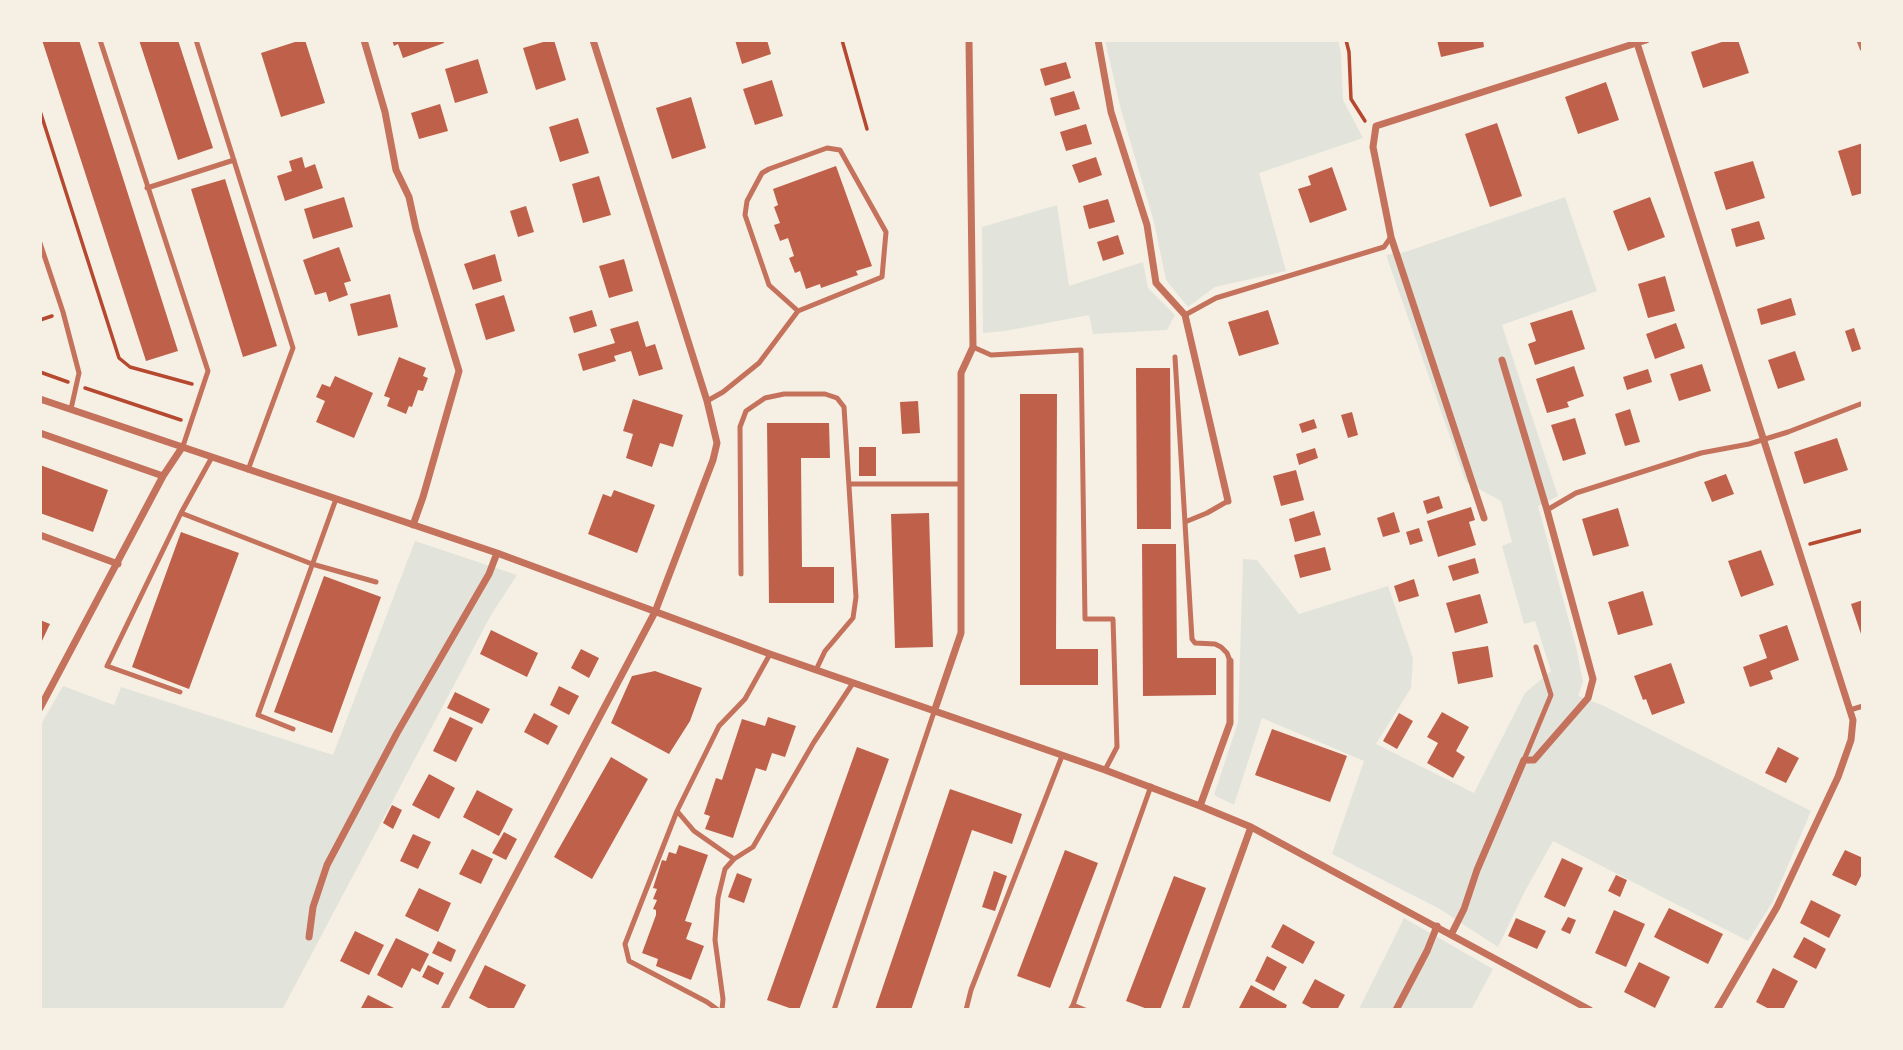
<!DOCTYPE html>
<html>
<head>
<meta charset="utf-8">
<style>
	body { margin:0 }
	#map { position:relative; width:1903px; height:1050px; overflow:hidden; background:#f6efe4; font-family:"Source Sans 3",sans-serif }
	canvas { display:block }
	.frame { position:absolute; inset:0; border:42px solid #f6efe4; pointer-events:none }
</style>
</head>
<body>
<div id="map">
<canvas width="1903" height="1050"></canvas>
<div class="frame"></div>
</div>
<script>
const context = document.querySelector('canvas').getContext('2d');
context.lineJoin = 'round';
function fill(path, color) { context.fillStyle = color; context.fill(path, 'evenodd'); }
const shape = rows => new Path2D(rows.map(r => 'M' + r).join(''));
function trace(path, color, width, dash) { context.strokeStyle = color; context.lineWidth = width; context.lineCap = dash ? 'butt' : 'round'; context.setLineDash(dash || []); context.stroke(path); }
fill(shape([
	[1105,40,1338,40,1341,53,1343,100,1363,138,1259,173,1286,271,1215,287,1188,307,1166,280,1154,222,1121,110],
	[1565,197,1597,291,1502,325,1558,496,1538,506,1576,647,1583,682,1578,696,1602,705,1811,811,1772,903,1748,941,1553,841,1525,891,1498,947,1438,908,1332,854,1364,761,1262,718,1234,805,1214,795,1238,722,1243,559,1257,560,1299,614,1388,586,1413,658,1411,688,1376,744,1474,793,1525,693,1551,671,1535,621,1524,624,1502,546,1512,542,1501,501,1466,482,1386,255,1405,252],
	[1057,205,1069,286,1143,262,1148,288,1175,315,1167,330,1093,334,1089,315,1005,331,983,333,982,227],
	[415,541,517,575,491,615,282,1010,40,1010,40,726,63,686,114,705,121,687,333,755],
	[1404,918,1493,969,1471,1010,1359,1009]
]), '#e2e4dc');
fill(shape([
	[42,40,79,40,178,351,146,361],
	[139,40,178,40,213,148,178,160],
	[301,40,305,40,325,103,281,117,261,53],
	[392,40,443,40,444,43,403,58,398,44,394,46],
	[550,40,554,40,566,80,536,90,523,48],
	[735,40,767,40,771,54,742,64],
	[1437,40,1483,40,1484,47,1441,57],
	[1728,40,1738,40,1749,73,1703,88,1691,52],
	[478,59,488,93,455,103,445,69],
	[1066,62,1071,78,1045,86,1040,69],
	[772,80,783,116,755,125,743,89],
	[1606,82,1619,120,1578,134,1565,97],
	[1074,91,1080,109,1055,116,1050,98],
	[691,97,706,148,672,159,656,108],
	[440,104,448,131,419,139,411,113],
	[578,118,589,153,560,162,549,127],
	[1497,123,1522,196,1490,207,1465,134],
	[1086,124,1092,144,1066,151,1060,132],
	[1863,143,1863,193,1852,196,1838,151],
	[302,157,305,168,315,164,323,188,285,201,277,176,292,171,289,161],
	[1096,157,1102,175,1079,183,1072,165],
	[1753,161,1765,198,1726,210,1714,172],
	[836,166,872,266,856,271,858,275,821,288,820,284,806,289,800,271,795,273,789,258,794,256,788,238,780,241,774,225,780,223,774,207,778,205,773,189],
	[1332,167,1347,210,1310,223,1298,189,1311,185,1308,176],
	[599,176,611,215,583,223,572,184],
	[225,179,277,346,243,357,191,189],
	[344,197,353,227,313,239,304,209],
	[1650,197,1665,237,1628,251,1613,211],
	[1108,199,1115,222,1089,229,1083,206],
	[526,206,534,232,518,237,510,211],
	[1759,221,1765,239,1736,247,1731,229],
	[1118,235,1124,254,1103,261,1097,242],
	[339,247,351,281,344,283,348,295,329,302,326,292,315,295,303,260],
	[495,254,502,281,473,290,464,264],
	[624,259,633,291,609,298,599,266],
	[1665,276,1675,311,1648,318,1638,284],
	[390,294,398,327,358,336,350,304],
	[504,295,515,331,486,340,475,304],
	[1791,298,1796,315,1761,325,1757,309],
	[592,310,597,326,574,333,569,317],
	[1268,310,1279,344,1239,356,1228,322],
	[1572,310,1585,349,1535,365,1528,344,1536,341,1530,323],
	[638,321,646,347,655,344,663,369,639,376,631,351,614,356,616,361,583,371,578,354,615,343,610,329],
	[1676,323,1685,348,1655,359,1646,334],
	[1854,328,1861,349,1852,352,1845,331],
	[1795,351,1805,380,1778,389,1768,360],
	[399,357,426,368,423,376,428,378,423,391,418,390,412,407,409,406,406,414,387,406,390,398,384,396],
	[1702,364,1711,391,1679,401,1670,374],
	[1574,366,1584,396,1567,402,1569,407,1547,413,1536,379],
	[1136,368,1170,368,1171,529,1137,529],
	[1648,369,1652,382,1627,390,1623,377],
	[335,376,373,393,354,438,316,422,325,401,316,397,322,384,330,387],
	[1020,394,1057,394,1056,649,1098,649,1098,685,1020,685],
	[633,399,683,415,673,447,660,443,652,467,626,458,633,434,623,431],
	[918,401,920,433,902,434,900,402],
	[1630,409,1640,442,1625,446,1615,414],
	[1352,412,1358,435,1348,438,1341,415],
	[1575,418,1586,454,1563,461,1551,425],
	[1314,419,1317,428,1302,433,1299,424],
	[767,423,829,423,830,458,801,458,802,567,834,567,834,603,769,603],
	[1837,438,1848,470,1804,484,1794,452],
	[859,447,876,447,876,476,859,476],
	[1315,448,1318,458,1299,465,1296,454],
	[40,465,108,490,93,532,40,513],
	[1296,470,1304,500,1281,506,1273,476],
	[1726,474,1734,494,1712,502,1704,482],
	[614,490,655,505,637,553,588,534,603,494,611,497],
	[1439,496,1443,508,1427,514,1423,501],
	[1471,507,1475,520,1469,522,1476,545,1438,557,1427,521],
	[1618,508,1629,546,1593,556,1582,519],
	[1314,511,1321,535,1295,542,1289,519],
	[1394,512,1400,532,1383,537,1377,518],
	[929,513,933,647,895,648,891,514],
	[1419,528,1423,541,1410,545,1406,532],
	[181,532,239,553,189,689,132,667],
	[1142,544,1176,544,1177,658,1216,658,1216,695,1143,696],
	[1325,547,1331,570,1300,578,1294,555],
	[1761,550,1774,585,1741,597,1728,561],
	[1475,558,1479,573,1453,581,1448,566],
	[324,576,381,597,332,733,274,712],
	[1414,579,1419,596,1399,602,1394,586],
	[1643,591,1653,625,1618,635,1608,602],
	[1480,594,1488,623,1455,633,1446,603],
	[1863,600,1863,637,1862,637,1851,604],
	[40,620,50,624,40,645],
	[1787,625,1799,660,1770,671,1773,679,1750,687,1743,667,1767,658,1759,635],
	[491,630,538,653,527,677,480,654],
	[1488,646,1493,677,1458,684,1452,652],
	[581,649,599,658,589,678,571,668],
	[1671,663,1685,703,1652,715,1646,699,1643,700,1634,676],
	[655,671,702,688,690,721,669,754,611,723,632,676],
	[559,686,579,696,569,715,550,705],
	[455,692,490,709,482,724,447,708],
	[1442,712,1469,727,1456,751,1465,757,1453,778,1427,763,1438,743,1427,737],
	[534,713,558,726,548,745,524,732],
	[1399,713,1413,721,1397,749,1383,741],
	[450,717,473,728,456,762,433,751],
	[768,717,796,726,785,757,772,753,766,771,756,768,733,838,705,829,710,816,704,814,716,778,722,780,742,719,765,726],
	[1272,729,1347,756,1330,802,1255,775],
	[857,747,889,759,799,1010,795,1010,767,1000],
	[1778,747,1799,758,1786,783,1765,773],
	[611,757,648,779,592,879,554,857],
	[429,774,455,788,439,819,412,805],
	[950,789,1022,814,1012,844,972,830,911,1010,875,1010],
	[477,790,513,809,499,836,463,817],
	[392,805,402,810,393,829,383,823],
	[504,832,517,839,506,860,492,853],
	[413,834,431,842,418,869,400,861],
	[679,845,708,855,685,921,692,923,686,939,704,946,691,980,656,966,658,959,642,953,656,915,656,910,653,909,657,900,653,899,657,889,653,888,662,860,666,861,669,852,676,854],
	[472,849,493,859,481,884,459,874],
	[1065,850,1098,863,1050,988,1017,976],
	[1845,850,1863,858,1863,872,1856,886,1832,875],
	[1562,858,1583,868,1565,907,1544,897],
	[994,871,1007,876,995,911,982,907],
	[737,873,752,879,744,903,728,897],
	[1616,875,1627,880,1620,897,1608,891],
	[1174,876,1206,888,1160,1010,1150,1010,1126,1001],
	[419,888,451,903,438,932,405,916],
	[1811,900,1841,915,1829,938,1800,923],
	[1669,908,1723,934,1708,964,1654,937],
	[1614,910,1645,924,1626,967,1595,953],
	[1568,917,1576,920,1570,934,1561,930],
	[1516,918,1546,931,1537,949,1508,936],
	[1283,924,1315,942,1303,964,1271,947],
	[355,931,384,945,369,975,340,961],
	[1804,937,1826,949,1816,969,1793,957],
	[396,938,429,954,420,972,412,968,402,988,377,975],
	[438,941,456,950,451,962,432,953],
	[1267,956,1287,967,1274,991,1255,981],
	[1639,962,1670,977,1655,1008,1624,992],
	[428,965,444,973,438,985,422,977],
	[485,965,526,985,513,1010,492,1010,469,998],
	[1773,968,1798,981,1783,1010,1771,1010,1756,1002],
	[1315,979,1345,995,1337,1010,1315,1010,1302,1003],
	[1251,985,1287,1005,1285,1010,1238,1010],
	[368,995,398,1010,360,1010]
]), '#bf614a');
trace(shape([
	[842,40,867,129],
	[1346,40,1349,52,1351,99,1365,121],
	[40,111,119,358,130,367,192,384],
	[40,320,52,316],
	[40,372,68,382],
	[85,388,181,420],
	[1810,544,1863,530]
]), '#b5482f', 3.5);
trace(shape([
	[100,40,208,371,183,446],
	[196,40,293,348,248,470],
	[147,188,234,160],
	[40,243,63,312,79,373,71,409],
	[1185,315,1216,298,1384,247,1391,237],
	[973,347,991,355,1081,350,1085,619,1113,619,1117,747,1105,770],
	[1175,357,1192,639,1195,643,1215,644,1221,647,1227,653,1230,661],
	[707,401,723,392,759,363,798,311,882,277,886,232,840,150,827,148,769,169,762,173,747,201,745,215,769,285,798,311],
	[849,484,959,484],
	[1547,510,1576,493,1701,453,1749,444,1788,432,1863,403],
	[181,513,312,564,376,582],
	[1185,522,1207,513,1228,501],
	[741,574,740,427,746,411,765,398,784,394,825,394,837,398,844,407,856,597,853,618,825,651,816,670],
	[180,692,107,666,181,513,212,457],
	[1850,710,1863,706],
	[293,729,258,715,336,499],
	[1524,760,1551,695,1536,647],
	[677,811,694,831,734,859],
	[1073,1005,1151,786],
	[718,1010,707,1002,629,961,625,944,677,811,719,726,745,699,770,654],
	[722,1010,723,999,715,940,718,898,725,869,734,859,753,847,814,742,853,683],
	[834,1010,934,712],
	[966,1010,971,990,1062,756],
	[1070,1010,1073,1005,1085,1010]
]), '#c5725c', 5);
trace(shape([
	[364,40,385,112,396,170,409,197,416,229,459,371,423,497,413,525],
	[1098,40,1111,112,1147,225,1156,283,1185,315,1228,501],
	[1636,40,1853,720,1851,740,1838,777,1777,907,1717,1010],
	[1860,40,1863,48],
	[40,399,497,553,770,654,1105,770,1200,806,1251,827,1590,1010],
	[40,433,163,476],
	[1484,518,1391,237,1373,147,1376,126,1646,40],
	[40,535,118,564],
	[40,708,163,476,183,446],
	[934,712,961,633,961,373,973,347,969,40],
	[1200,806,1230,723,1230,661],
	[1452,933,1464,909,1477,870,1524,760,1534,760,1588,698,1593,679,1547,510,1502,360],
	[309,937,313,907,327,865,397,733,489,574,497,553],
	[444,1010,655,612,713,460,717,443,707,401,593,40],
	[1185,1010,1251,827],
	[1396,1010,1427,951,1437,926]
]), '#c5725c', 7);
</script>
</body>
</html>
